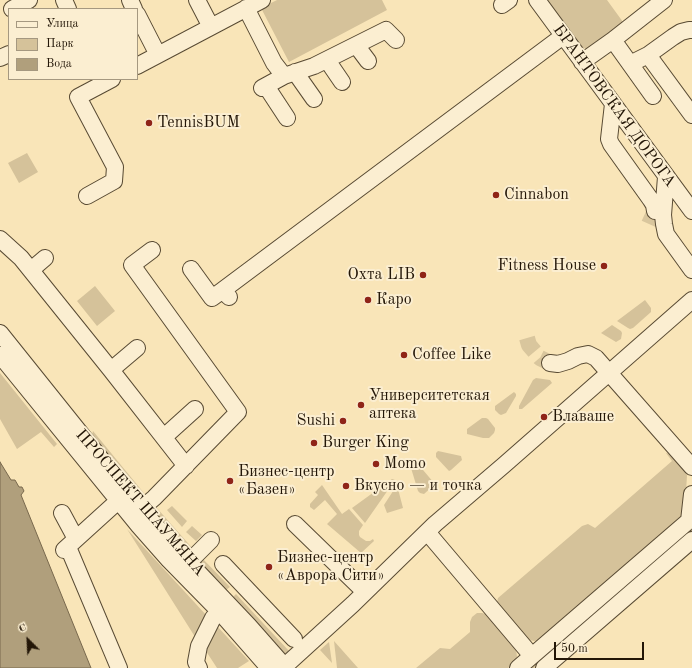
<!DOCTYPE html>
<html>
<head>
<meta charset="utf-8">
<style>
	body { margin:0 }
	#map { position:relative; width:692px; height:668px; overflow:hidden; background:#f9e5b8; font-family:"Old Standard TT",serif }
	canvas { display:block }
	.legend { position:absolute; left:8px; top:8px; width:130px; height:72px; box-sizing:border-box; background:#fbeed1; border:1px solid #a59880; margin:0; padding:5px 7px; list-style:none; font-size:12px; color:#231607 }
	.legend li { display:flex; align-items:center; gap:8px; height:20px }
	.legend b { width:20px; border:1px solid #a59880 }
	.north { position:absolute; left:8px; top:620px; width:40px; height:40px; -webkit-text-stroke:3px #fbeed1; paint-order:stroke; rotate:336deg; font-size:11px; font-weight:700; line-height:16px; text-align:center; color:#231607 }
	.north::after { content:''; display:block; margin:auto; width:14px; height:18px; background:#231607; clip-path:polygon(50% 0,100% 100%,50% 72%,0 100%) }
	.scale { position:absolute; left:554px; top:642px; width:90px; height:18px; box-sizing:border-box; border:2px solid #231607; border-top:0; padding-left:5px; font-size:12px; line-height:14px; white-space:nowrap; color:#231607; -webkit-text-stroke:3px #fbeed1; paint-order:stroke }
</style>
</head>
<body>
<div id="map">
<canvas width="692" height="668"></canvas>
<ul class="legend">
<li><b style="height:5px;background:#fbeed1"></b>Улица</li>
<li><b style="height:11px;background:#d5c29a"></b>Парк</li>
<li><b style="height:11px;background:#b09f7c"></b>Вода</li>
</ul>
<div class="north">С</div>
<div class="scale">50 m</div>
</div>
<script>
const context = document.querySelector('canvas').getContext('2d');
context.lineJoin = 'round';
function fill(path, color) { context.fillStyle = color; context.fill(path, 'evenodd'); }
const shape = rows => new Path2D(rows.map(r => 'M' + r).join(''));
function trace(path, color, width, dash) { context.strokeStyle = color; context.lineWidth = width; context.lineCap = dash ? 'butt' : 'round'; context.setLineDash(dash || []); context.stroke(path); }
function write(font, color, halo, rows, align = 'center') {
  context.font = font + ' "Old Standard TT",serif'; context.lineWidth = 4; context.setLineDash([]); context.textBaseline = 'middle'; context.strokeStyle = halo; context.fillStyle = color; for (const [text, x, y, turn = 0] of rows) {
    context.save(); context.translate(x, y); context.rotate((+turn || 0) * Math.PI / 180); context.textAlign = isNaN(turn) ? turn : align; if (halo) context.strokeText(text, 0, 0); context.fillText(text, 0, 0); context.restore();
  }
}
fill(shape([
	[277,0,382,0,387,10,289,62,261,8],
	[547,0,607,0,623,22,596,46,588,50,580,46],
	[27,153,38,172,19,183,8,163],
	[95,286,115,311,97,326,77,301],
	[645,300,651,308,651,312,633,328,630,329,628,328,617,321],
	[612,325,621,331,622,333,621,339,616,342,601,333],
	[0,373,57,444,54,447,41,432,17,449,0,419],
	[536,378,550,380,552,383,522,409,519,409,519,406,533,380],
	[514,392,516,394,516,396,506,413,501,415,499,414,495,410,495,406],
	[482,418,486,418,488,419,495,428,495,430,494,433,489,438,483,438,467,434,467,429],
	[93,431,148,498,143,500,92,435],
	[438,451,461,456,462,460,451,470,449,471,436,457,436,453],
	[666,453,671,454,686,472,687,475,685,509,680,520,541,640,534,641,529,640,498,606,497,602,498,598,582,526,588,524,595,528,672,461],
	[415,463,418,464,434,483,433,486,424,494,420,493,418,491,411,468,411,466],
	[392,479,395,480,365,523,352,508],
	[322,485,342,514,349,509,363,525,359,531,359,535,360,537,366,541,370,541,373,539,374,541,361,553,327,524,337,514,325,500,314,510,310,507,310,504,318,495,315,492],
	[397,485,403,508,387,513,384,505],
	[172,506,187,521,182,527,167,510],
	[156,507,194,550,191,552,153,511],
	[192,526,202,535,196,541,186,532],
	[692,527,692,532,534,668,528,668],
	[127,529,207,616,197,640],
	[201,557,230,587,226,590,198,560],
	[236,594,289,651,285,655,233,597],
	[477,613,482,613,486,614,490,617,516,649,517,657,514,663,508,668,416,668,440,648,450,649,470,632,470,622,472,617],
	[217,626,249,661,238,668,217,668,204,648],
	[334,641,358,668,337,668],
	[329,642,332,663,320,650]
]), '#d5c29a');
const water = shape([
	[0,462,11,480,15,480,19,487,22,487,24,491,21,495,91,668,0,668,0,462]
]);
fill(water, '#b09f7c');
trace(water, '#78684d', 1);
trace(shape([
	[649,224,655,211],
	[527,338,529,345,540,358,550,363]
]), '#d9c69d', 16, [16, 8]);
const minor = shape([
	[64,0,68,9],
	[130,0,134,9],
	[197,0,211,27],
	[537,0,692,211],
	[502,5,509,0],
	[246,8,274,63,284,76],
	[12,9,29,0],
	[137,14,158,55],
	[613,40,653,96],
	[356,45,368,61],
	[648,55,692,115],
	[0,58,9,54],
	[327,60,342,82],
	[582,62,613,40,664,0],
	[630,64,648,55,673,37,681,32,689,30,692,30],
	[137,66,262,0],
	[295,72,314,99],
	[266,86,287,118],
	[262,88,284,76,314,66,386,30,396,40],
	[613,104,609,139,611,144,651,200,654,205,655,211],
	[666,177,663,215,664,224,666,234,692,270],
	[87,196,114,181,115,167,78,97,112,79],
	[0,239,21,258,111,370,186,466],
	[191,269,212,298,223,290],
	[31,270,45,258],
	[229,297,223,290,563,36],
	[0,333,141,509,177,550,249,626,286,668],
	[0,355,139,526,169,560,219,611,269,668],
	[550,363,558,364,568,361,578,356,588,354,596,358,692,467],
	[111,370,137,348],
	[164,437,195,409],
	[141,509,154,498,238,412,132,265,152,250],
	[62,513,76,539],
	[689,521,692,494],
	[295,524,365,592],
	[427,532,532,656],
	[68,547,119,668],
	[64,550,118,501],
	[189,562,211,540],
	[223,564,294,639],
	[285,666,353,604,435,524,504,465,692,300],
	[199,668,196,662,199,646,213,618,219,611],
	[518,668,692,518],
	[544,668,692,540]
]);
trace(minor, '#584a33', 18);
trace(minor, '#fbeed1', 16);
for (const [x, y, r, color] of [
	[149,123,4,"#8f2418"],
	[496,195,4,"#8f2418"],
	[604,266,4,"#8f2418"],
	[423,275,4,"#8f2418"],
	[368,300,4,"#8f2418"],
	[404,355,4,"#8f2418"],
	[361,405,4,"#8f2418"],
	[544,417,4,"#8f2418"],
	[343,421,4,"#8f2418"],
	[314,443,4,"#8f2418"],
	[376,464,4,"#8f2418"],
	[230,481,4,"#8f2418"],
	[346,486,4,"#8f2418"],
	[269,567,4,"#8f2418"]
]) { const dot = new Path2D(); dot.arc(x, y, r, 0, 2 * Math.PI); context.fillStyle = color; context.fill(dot); trace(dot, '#fbeed1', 1.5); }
write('16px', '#231607', '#fbeed1', [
	["БРАНТОВСКАЯ ДОРОГА",614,106,54],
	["ПРОСПЕКТ ШАУМЯНА",140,503,49]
]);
write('16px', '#231607', '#fbeed1', [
	["TennisBUM",157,123],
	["Cinnabon",504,195],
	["Fitness House",596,266,"right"],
	["Охта LIB",415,275,"right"],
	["Каро",376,300],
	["Coffee Like",412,355],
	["Университетская",369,396],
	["аптека",369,414],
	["Влаваше",552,417],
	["Sushi",335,421,"right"],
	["Burger King",322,443],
	["Momo",384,464],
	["Бизнес-центр",238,472],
	["«Базен»",238,490],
	["Вкусно — и точка",354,486],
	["Бизнес-центр",277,558],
	["«Аврора Сити»",277,576]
], 'left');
</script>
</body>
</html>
